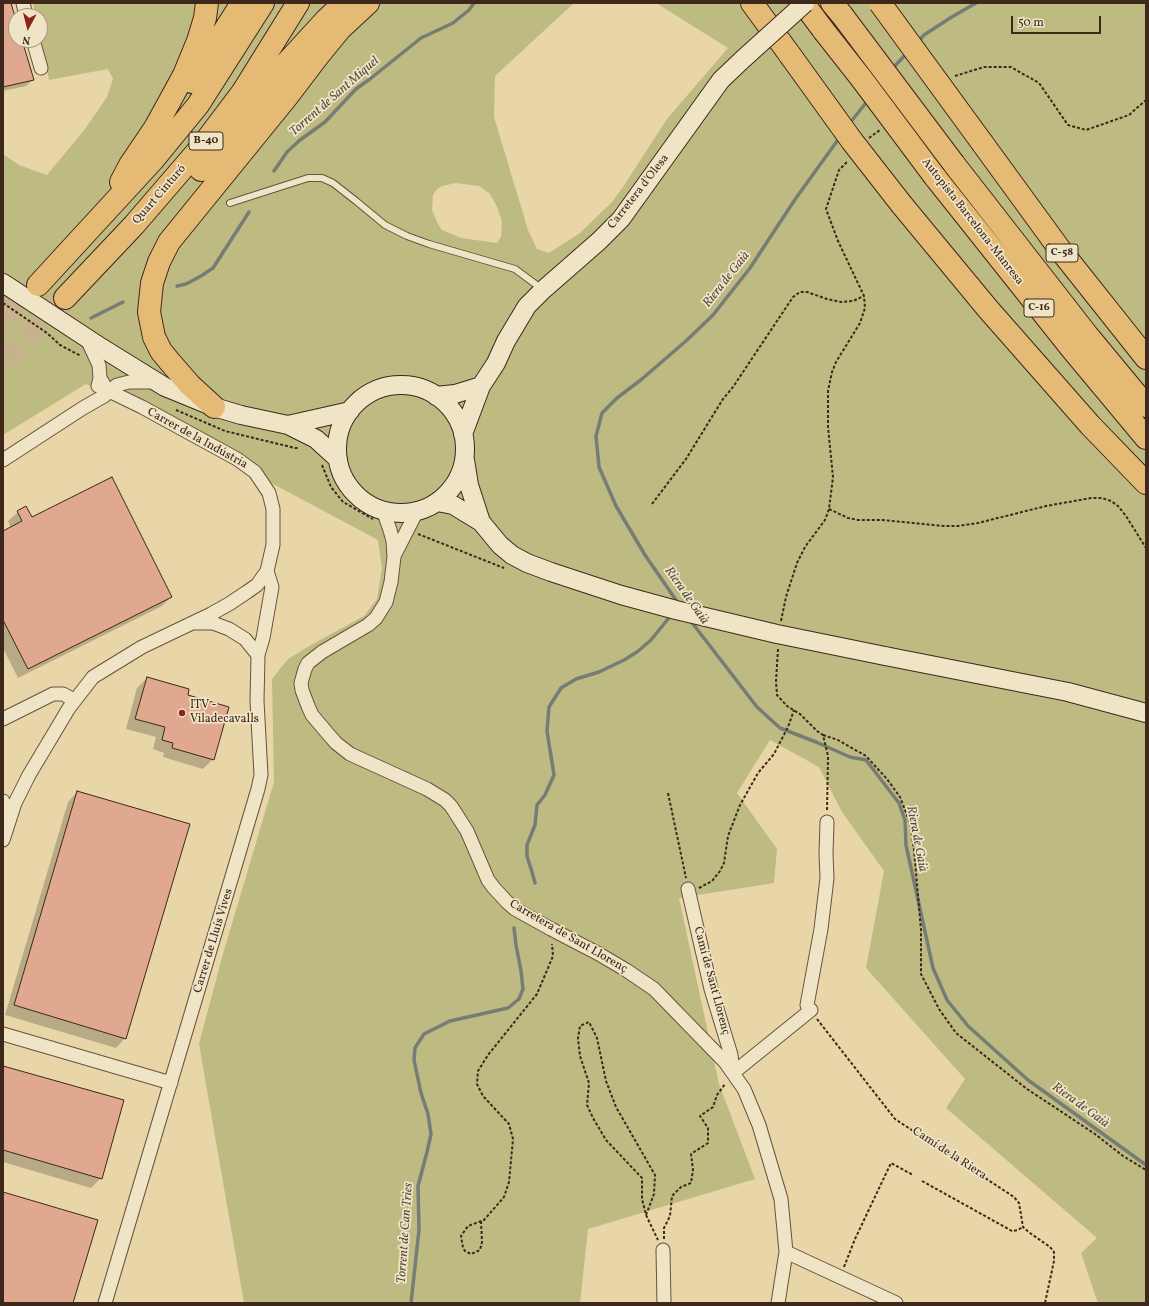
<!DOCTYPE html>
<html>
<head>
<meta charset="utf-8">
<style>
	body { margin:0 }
	#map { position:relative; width:1149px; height:1306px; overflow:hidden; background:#e8d5a8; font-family:Vollkorn,serif }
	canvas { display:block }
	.frame { position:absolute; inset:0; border:4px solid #3e271b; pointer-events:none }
	.north { position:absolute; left:8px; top:8px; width:40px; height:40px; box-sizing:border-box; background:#f0e4c6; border:1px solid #a99882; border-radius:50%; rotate:187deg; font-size:11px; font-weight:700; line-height:16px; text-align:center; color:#3e271b }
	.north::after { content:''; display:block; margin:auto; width:14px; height:18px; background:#8f2418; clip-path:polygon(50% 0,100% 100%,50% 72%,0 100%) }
	.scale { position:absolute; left:1011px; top:16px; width:90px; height:18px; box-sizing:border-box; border:2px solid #3e271b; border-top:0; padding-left:5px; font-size:12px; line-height:14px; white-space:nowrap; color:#3e271b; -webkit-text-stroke:3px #f0e4c6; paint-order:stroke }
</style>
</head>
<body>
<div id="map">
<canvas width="1149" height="1306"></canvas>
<div class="frame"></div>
<div class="north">N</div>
<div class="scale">50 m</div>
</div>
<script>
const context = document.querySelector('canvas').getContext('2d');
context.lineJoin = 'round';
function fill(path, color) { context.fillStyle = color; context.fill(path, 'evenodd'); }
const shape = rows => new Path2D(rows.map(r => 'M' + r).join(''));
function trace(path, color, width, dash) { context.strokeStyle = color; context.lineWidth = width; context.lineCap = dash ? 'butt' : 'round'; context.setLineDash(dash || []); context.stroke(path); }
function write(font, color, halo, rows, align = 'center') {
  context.font = font + ' Vollkorn,serif'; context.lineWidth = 3.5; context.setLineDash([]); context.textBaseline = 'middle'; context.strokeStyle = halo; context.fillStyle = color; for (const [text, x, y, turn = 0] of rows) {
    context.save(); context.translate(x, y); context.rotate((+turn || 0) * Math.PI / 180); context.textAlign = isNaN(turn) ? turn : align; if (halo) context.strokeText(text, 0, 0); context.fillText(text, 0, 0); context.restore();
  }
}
fill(shape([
	[33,3,574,3,495,76,494,117,528,230,537,249,549,253,580,233,612,202,623,187,667,119,728,48,656,3,1146,3,1146,1303,1098,1303,1081,1253,1097,1238,946,1108,965,1079,866,968,884,871,842,812,819,767,770,740,737,793,777,849,774,883,679,898,719,1084,755,1179,588,1229,580,1303,244,1303,199,1044,223,954,274,782,272,679,288,659,311,645,364,616,377,599,382,568,378,540,86,384,3,435,3,154,19,165,47,175,85,129,107,97,113,79,108,69,49,80,40,37,40,16,36,16],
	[456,183,479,186,490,194,497,207,502,221,501,237,497,243,461,238,442,230,438,224,432,210,433,195,437,189,442,186]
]), '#bebb82');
fill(shape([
	[3,3,10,3,16,24,16,40,21,40,33,80,26,86,3,91],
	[18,512,31,518,171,597,162,606,18,678,3,648,3,532,11,528,8,521],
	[147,678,186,696,213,759,203,769,163,757,164,753,153,749,156,737,126,729,137,688],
	[77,792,125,1038,116,1048,5,1015,68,802],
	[3,1067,101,1178,91,1188,3,1162]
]), '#0003');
trace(shape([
	[917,43,924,35,950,18,976,3],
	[892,69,907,53],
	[849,124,869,99],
	[274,171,287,152,300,140,325,122,356,89,370,79,421,38,453,23,469,10,474,3],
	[177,286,186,284,201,276,213,268,249,212],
	[91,318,123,302],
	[678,603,645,555,616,506,599,467,596,436,602,413,617,398,642,379,687,340,713,315,750,268,796,198,840,137],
	[690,620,757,707,780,728,816,742,850,757,866,760,899,803,905,820,906,845,933,968,947,1000,968,1026,1028,1080,1146,1165],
	[535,883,532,872,527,856,527,845,535,825,537,805,545,795,554,775,547,731,549,707,561,688,576,679,599,672,624,660,637,652,651,640,672,614],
	[411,1303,419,1230,418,1186,427,1152,431,1134,428,1114,421,1093,414,1060,415,1048,424,1034,450,1021,508,1008,519,999,523,989,521,971,516,945,514,928]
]), '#757d74', 3.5);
const building = shape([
	[3,3,11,3,16,20,16,40,22,40,34,80,3,87,3,3],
	[112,477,172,597,28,669,3,620,3,531,22,521,17,511,26,506,32,517,112,477],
	[147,677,189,689,188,695,229,707,214,760,172,748,173,743,162,740,165,727,135,719,147,677],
	[77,791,190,824,126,1039,14,1005,77,791],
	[3,1066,124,1100,102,1179,3,1150,3,1066],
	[3,1192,98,1220,73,1303,3,1303,3,1192]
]);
fill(building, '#e0a88e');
trace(building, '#3e271b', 1);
trace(shape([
	[3,317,38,285],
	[3,362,65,298]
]), '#c6b28c', 22, [22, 11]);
const lane = shape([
	[230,203,308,178,322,178,333,183,356,201,385,225,407,236,429,244,515,269,542,289]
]);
const street = shape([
	[23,3,26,16],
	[33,40,41,68],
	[87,339,99,365,100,378,98,386],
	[3,460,83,408,104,396,117,385,129,382,156,382],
	[383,510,390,530,393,541,394,557,391,582,386,602,376,618,368,625,322,652,308,663,305,669,301,683,302,690,308,706,312,715,329,735,336,743,350,754,427,789,445,800,451,806,467,831,488,880,494,888,507,902,515,909,551,929,599,954,626,970,654,989,725,1062,744,1089,759,1125,781,1199,786,1252,778,1303],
	[394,556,417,511],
	[195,623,213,623,229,629,245,639,258,655],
	[3,719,53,694,63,694,74,700],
	[3,801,9,821],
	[3,840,15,803,29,775,69,708,93,677,142,647,211,614,229,604,247,592,257,585,267,571,273,545,273,509,269,493,255,472,237,459,142,407,109,391,105,387,100,378],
	[688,889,711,989,731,1055,733,1073],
	[807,1005,821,929,827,878,826,854,827,822],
	[3,1034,171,1083],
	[733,1073,811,1010],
	[663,1250,664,1303],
	[786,1252,896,1303],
	[105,1303,258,789,261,775,257,701,258,655,263,638,272,587,267,571]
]);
const secondary = shape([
	[3,283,102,348,165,387,214,407,241,415,288,425,316,439,338,459],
	'337 449a64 64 0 1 1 128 0a64 64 0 1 1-128 0Z',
	[436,396,455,394,481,386],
	[288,425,350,411],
	[463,434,481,386,496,363,506,341,527,306,543,290,599,241,621,219,721,80,742,60],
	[465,460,469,485,481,522,500,545,512,555,527,563,551,572],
	[437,502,453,505,481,522],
	[885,656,1068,692,1146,713]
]);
const highway = shape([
	[752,3,790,55],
	[803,3,824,31],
	[832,3,842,15],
	[192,82,242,3],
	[983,144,1061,251,1146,358],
	[954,164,1088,336,1146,406],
	[201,170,213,157,281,69,326,20,344,3],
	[935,177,1071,348,1146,438],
	[121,182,130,165,155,128,184,75,198,41,205,18,207,3],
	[902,205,988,309,1090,425,1146,483],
	[38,285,153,160,198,105,263,3],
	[65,298,134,225,202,146,242,93,298,3],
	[214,407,190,385,170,362,161,351,154,337,149,312,152,283,159,262,169,242,286,98,318,56,340,29,368,3]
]);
trace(lane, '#68523e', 8);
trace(street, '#68523e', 15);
trace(secondary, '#3e271b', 20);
trace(highway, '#3e271b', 24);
trace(shape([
	[955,76,984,67,1011,67,1039,83,1068,125,1086,130,1129,115,1146,100],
	[869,138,880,130],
	[3,303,47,333,60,345,81,356],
	[176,410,225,431,295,448,299,448],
	[322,465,331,487,343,502,373,519],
	[652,504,686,459,723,399,733,387,793,297,800,292,807,292,827,299,841,302,853,301,864,296],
	[829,509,848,518,858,520,883,520,943,526,958,526,978,523,1046,506,1091,498,1102,498,1111,501,1118,506,1126,516,1146,548],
	[418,534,504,568],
	[781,621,786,597,797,563,805,547,825,520,829,509,833,477,828,427,828,391,832,372,836,362,860,323,865,308,864,296,838,241,826,209,839,170,847,162],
	[778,649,776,681,777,695,787,706,800,714,817,731,823,735,828,756,827,811],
	[823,735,838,740,866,756,887,779,900,797,910,823,914,850,921,930,921,974,939,1009,956,1033,1027,1089,1095,1134,1123,1156,1146,1170],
	[668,793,686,878],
	[699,888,712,881,720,871,724,863,728,836,740,805,758,773,774,754,788,727,794,710],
	[817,1019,895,1119,1014,1197,1019,1203,1023,1227,1030,1233,1050,1247,1054,1252,1054,1261,1045,1303],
	[922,1181,1012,1231,1018,1230,1023,1227],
	[646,1215,654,1194,655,1175,616,1107,606,1081,597,1038,589,1022,580,1026,578,1038,580,1056,589,1083,587,1105,593,1118,606,1140,642,1178,642,1199,646,1215,658,1240],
	[481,1221,482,1242,480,1250,471,1254,465,1251,463,1248,461,1236,468,1226,484,1220,504,1197,509,1182,513,1139,509,1124,483,1096,477,1084,478,1071,488,1055,537,994,553,956,552,944],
	[664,1239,664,1228,670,1216,672,1196,681,1187,691,1183,693,1170,691,1154,708,1143,708,1128,700,1116,713,1107,717,1095,725,1084],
	[844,1267,855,1239,891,1163,913,1175]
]), '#3e271b', 2, [3, 2]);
trace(lane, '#f0e4c6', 6);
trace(street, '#f0e4c6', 13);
trace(secondary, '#f0e4c6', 18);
trace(highway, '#e4ba74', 22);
const secondaryBridge = shape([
	[742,60,805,3],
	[551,572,621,595,676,610,777,634,885,656]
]);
const highwayBridge = shape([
	[880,3,983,144],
	[842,15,954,164],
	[824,31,861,78,935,177],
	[790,55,852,141,902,205]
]);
trace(secondaryBridge, '#3e271b', 20, []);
trace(highwayBridge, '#3e271b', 24, []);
trace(secondaryBridge, '#f0e4c6', 18);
trace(highwayBridge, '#e4ba74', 22);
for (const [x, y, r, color] of [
	[182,713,4,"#8f2418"]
]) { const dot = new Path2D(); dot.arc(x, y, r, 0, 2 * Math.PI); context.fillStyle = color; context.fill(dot); trace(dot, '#f0e4c6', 1.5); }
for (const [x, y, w] of [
	[206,141,34],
	[1062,253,32],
	[1039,308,30]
]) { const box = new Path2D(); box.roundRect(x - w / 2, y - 9, w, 18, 3); context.fillStyle = '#f0e4c6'; context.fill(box); trace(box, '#3e271b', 1); }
write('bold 11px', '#3e271b', null, [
	["B-40",206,141],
	["C-58",1062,253],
	["C-16",1039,308]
]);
write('12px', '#3e271b', '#f0e4c6', [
	["Carretera d'Olesa",639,192,-52],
	["Quart Cinturó",160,195,-49],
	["Autopista Barcelona-Manresa",972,222,52],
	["Carrer de la Indústria",197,439,29],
	["Carretera de Sant Llorenç",568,937,30],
	["Carrer de Lluís Vives",214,941,-73],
	["Camí de Sant Llorenç",711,981,75],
	["Camí de la Riera",949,1154,33]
]);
write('12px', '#3e271b', '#f0e4c6', [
	["ITV -",190,706],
	["Viladecavalls",190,720]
], 'left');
write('italic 13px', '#554b40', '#f0e4c6', [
	["Torrent de Sant Miquel",335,97,-41],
	["Riera de Gaià",727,280,-52],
	["Riera de Gaià",686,596,55],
	["Riera de Gaià",916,839,79],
	["Riera de Gaià",1080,1106,36],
	["Torrent de Can Tries",406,1233,-86]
]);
</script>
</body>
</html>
